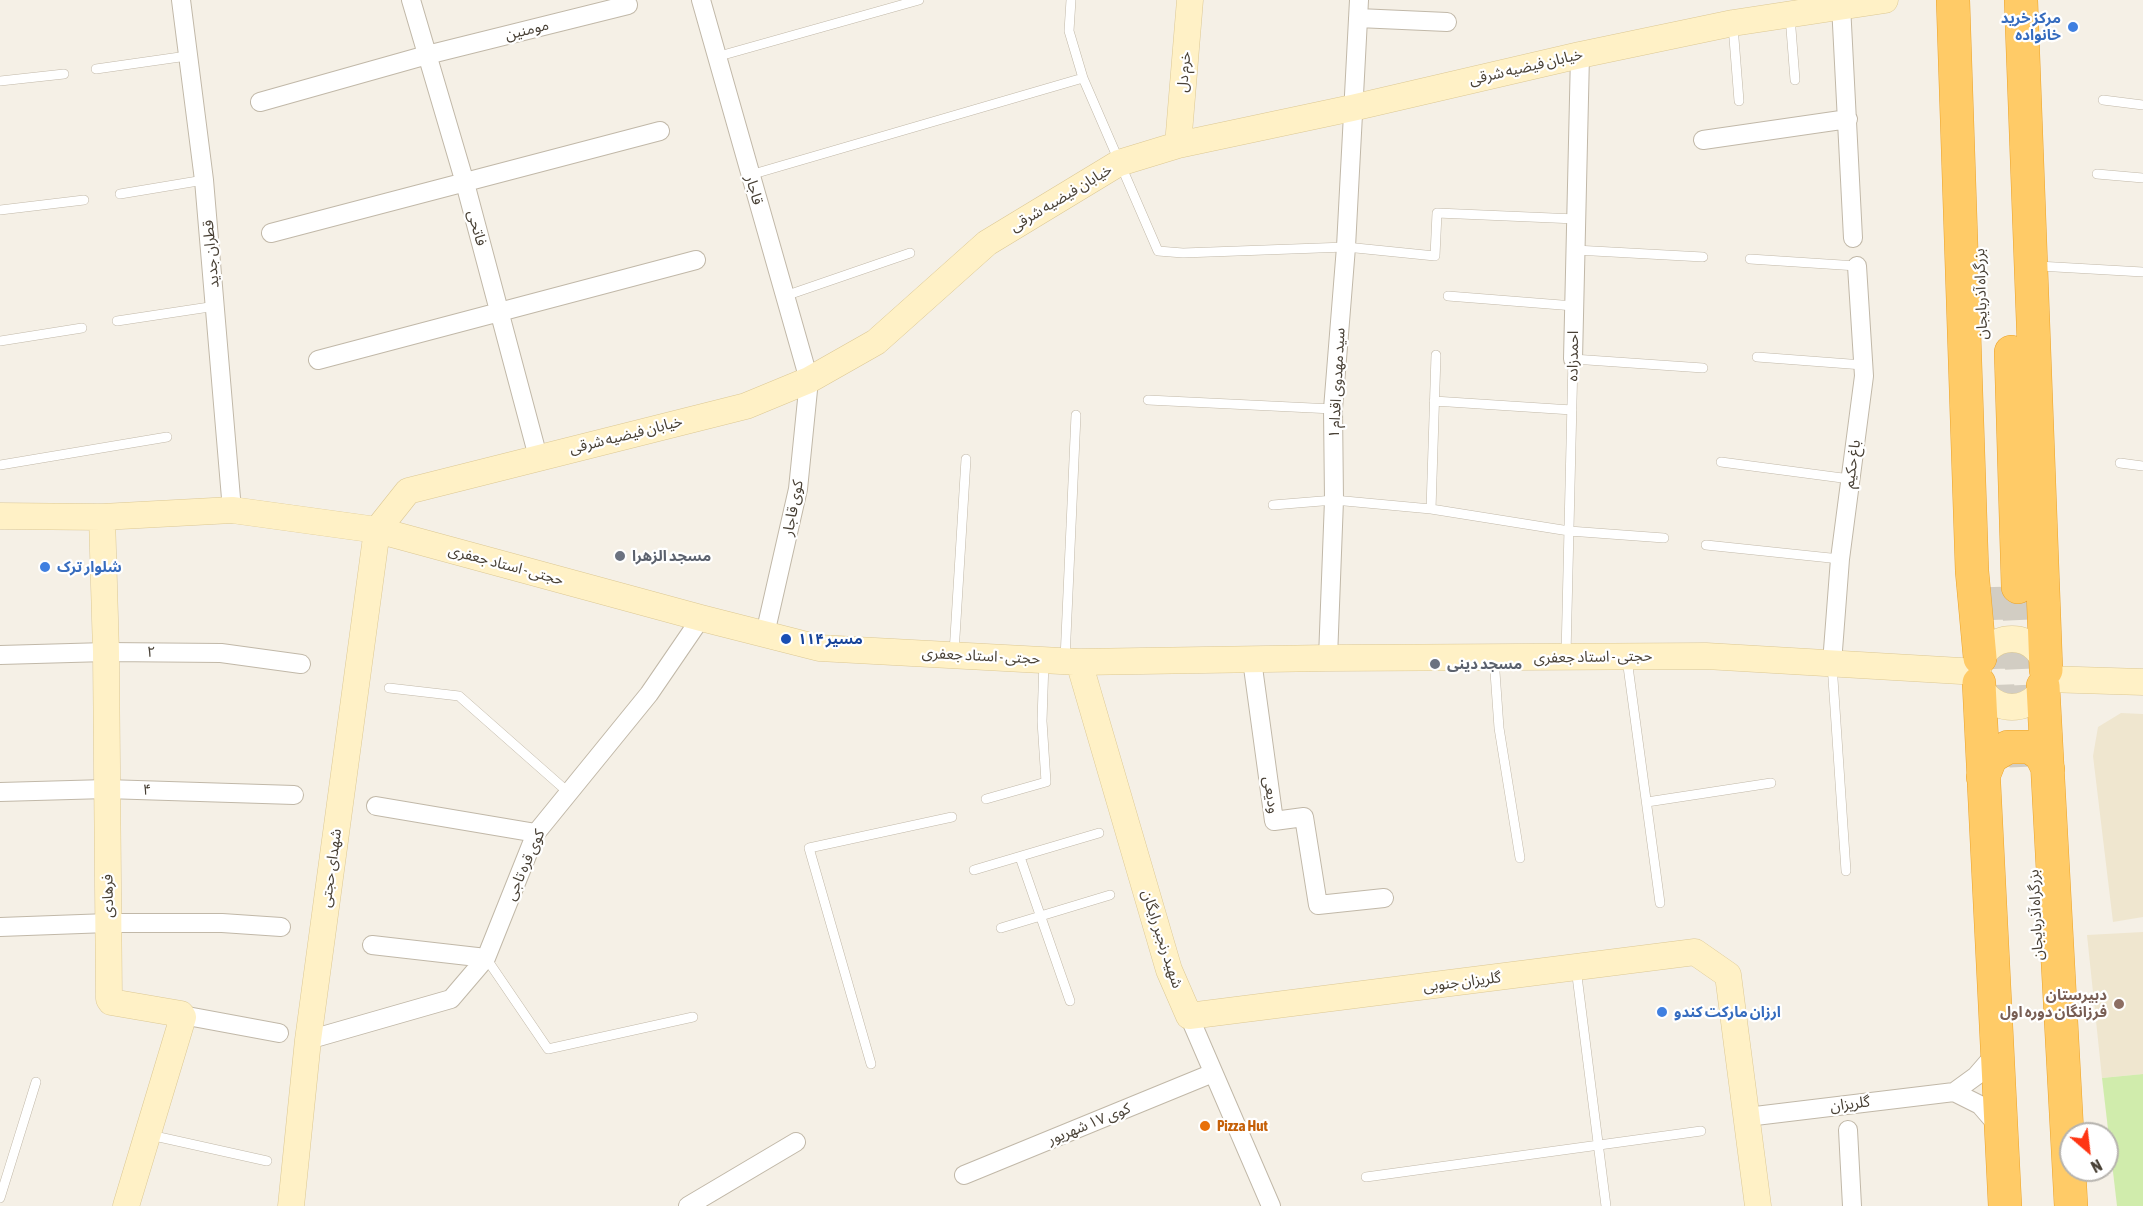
<!DOCTYPE html>
<html>
<head>
<meta charset="utf-8">
<style>
	body { margin:0 }
	#map { position:relative; width:2143px; height:1206px; overflow:hidden; background:#f5f0e6; font-family:"Asap Condensed",sans-serif }
	canvas { display:block }
	.north { position:absolute; left:2059px; top:1122px; width:60px; height:60px; box-sizing:border-box; background:#fff; border:2px solid #b6b3ae; border-radius:50%; rotate:152deg; font-size:16px; font-weight:700; line-height:24px; text-align:center; color:#484035 }
	.north::after { content:''; display:block; margin:auto; width:21px; height:27px; background:#ff3513; clip-path:polygon(50% 0,100% 100%,50% 72%,0 100%) }
</style>
</head>
<body>
<div id="map">
<canvas width="2143" height="1206"></canvas>
<div class="north">N</div>
</div>
<script>
const context = document.querySelector('canvas').getContext('2d');
context.lineJoin = 'round';
function fill(path, color) { context.fillStyle = color; context.fill(path, 'evenodd'); }
const shape = rows => new Path2D(rows.map(r => 'M' + r).join(''));
function trace(path, color, width, dash) { context.strokeStyle = color; context.lineWidth = width; context.lineCap = dash ? 'butt' : 'round'; context.setLineDash(dash || []); context.stroke(path); }
function write(font, color, halo, rows, align = 'center') {
  context.font = font + ' "Asap Condensed","Noto Sans Arabic",sans-serif'; context.lineWidth = 4.5; context.setLineDash([]); context.textBaseline = 'middle'; context.strokeStyle = halo; context.fillStyle = color; for (const [text, x, y, turn = 0] of rows) {
    context.save(); context.translate(x, y); context.rotate((+turn || 0) * Math.PI / 180); context.textAlign = isNaN(turn) ? turn : align; if (halo) context.strokeText(text, 0, 0); context.fillText(text, 0, 0); context.restore();
  }
}
fill(shape([
	[2121,713,2143,714,2143,917,2113,922,2093,756,2098,727],
	[2143,932,2143,1074,2102,1078,2087,935]
]), '#efe6cf');
fill(shape([
	[2143,1074,2143,1206,2117,1206,2102,1078]
]), '#d0ecac');
trace(shape([
	[1994,587,2001,772],
	[2018,587,2026,767]
]), '#d2cdc3', 33, [33, 16]);
const lane = shape([
	[1071,0,1069,31,1083,78,1158,251,1183,253,1346,247,1435,256,1437,213,1576,219],
	[1790,16,1795,80],
	[1733,26,1739,101],
	[716,57,919,0],
	[96,69,187,56],
	[0,81,64,74],
	[2103,100,2143,105],
	[2097,174,2143,178],
	[750,175,1083,78],
	[120,194,204,180],
	[0,210,84,200],
	[1575,250,1703,257],
	[1750,259,1857,266],
	[2038,266,2143,272],
	[785,296,910,253],
	[1448,296,1574,306],
	[117,321,216,306],
	[0,341,82,328],
	[1757,357,1863,365],
	[1148,400,1333,409],
	[1434,401,1572,410],
	[1721,462,1850,479],
	[2120,463,2143,466],
	[0,465,167,437],
	[1273,505,1334,500,1431,509,1436,355],
	[1431,509,1569,531,1664,538],
	[1706,545,1840,559],
	[954,653,966,459],
	[1566,655,1573,359,1703,368],
	[1494,658,1499,728,1520,858],
	[1065,659,1076,415],
	[1627,659,1660,903],
	[1832,664,1846,871],
	[389,688,459,696,569,793],
	[986,799,1046,782,1042,721,1044,661],
	[1647,802,1771,783],
	[1020,857,1070,1001],
	[974,870,1099,833],
	[1001,928,1110,895],
	[486,958,548,1049,693,1017],
	[1576,968,1606,1206],
	[871,1064,809,848,952,817],
	[150,1135,267,1161],
	[1366,1177,1701,1131],
	[0,1198,36,1082]
]);
const street = shape([
	[181,0,204,180,232,510],
	[411,0,465,183,538,457],
	[701,0,809,380,798,489,765,634],
	[1841,5,1853,238],
	[1358,18,1447,22],
	[260,102,427,55,628,5],
	[1703,140,1848,119],
	[271,233,660,131],
	[1573,359,1580,55],
	[318,360,696,260],
	[0,655,106,652,221,653,301,664],
	[1328,658,1334,500,1333,409,1346,247,1359,0],
	[1252,660,1274,821,1304,817,1318,905,1384,898],
	[1832,663,1840,559,1864,376,1857,266],
	[0,792,106,789,294,795],
	[376,806,536,833],
	[0,927,108,923,222,923,281,927],
	[372,945,486,958],
	[182,1015,279,1033],
	[1189,1016,1271,1206],
	[308,1040,451,999,486,958,536,833,649,694,701,618],
	[1996,1053,1976,1076,1954,1092,1980,1105,1999,1127],
	[1747,1117,1954,1092],
	[1848,1130,1852,1206],
	[964,1175,1213,1073],
	[688,1206,796,1142]
]);
const secondary = shape([
	[1178,145,1190,0],
	[0,516,102,517,232,510,377,530,701,618,819,648,1079,662,1328,658,1706,656,1978,672],
	[102,517,106,652,109,999,111,1002,181,1014,183,1017,126,1206],
	'1978 673a34 34 0 1 1 68 0a34 34 0 1 1-68 0Z',
	[1079,662,1169,970,1189,1016,1695,952,1728,975,1758,1206],
	[2046,679,2143,682],
	[291,1206,308,1040,377,530,408,491,746,406,809,380,876,342,987,243,1119,163,1178,145,1352,108,1580,55,1733,23,1885,0]
]);
const highway = shape([
	[1953,0,1972,571,1980,658],
	[2021,0,2046,670],
	[2011,352,2018,587],
	[1979,683,2005,1206],
	[2043,686,2071,1206],
	[1983,777,1991,757,2008,747,2030,747,2041,755,2048,769]
]);
trace(lane, '#c1b8a8', 10);
trace(street, '#c1b8a8', 20);
trace(secondary, '#dcc894', 27);
trace(highway, '#eba32a', 34);
trace(lane, '#fff', 9);
trace(street, '#fff', 18);
trace(secondary, '#fff1c6', 26);
trace(highway, '#ffcb67', 33);
for (const [x, y, r, color] of [
	[2073,27,6,"#3f7fe0"],
	[620,556,6,"#6b7280"],
	[45,567,6,"#3f7fe0"],
	[786,639,6,"#1a4fb4"],
	[1435,664,6,"#6b7280"],
	[2119,1004,6,"#8d6e63"],
	[1662,1012,6,"#3f7fe0"],
	[1205,1126,6,"#e8710a"]
]) { const dot = new Path2D(); dot.arc(x, y, r, 0, 2 * Math.PI); context.fillStyle = color; context.fill(dot); trace(dot, '#fff', 2); }
write('bold 15px', '#366cbe', '#fff', [
	["مرکز خرید",2061,18,"right"],
	["خانواده",2061,35,"right"],
	["شلوار ترک",57,567],
	["ارزان مارکت کندو",1674,1012]
], 'left');
write('15px', '#484035', '#fff', [
	["مومنین",527,30,-14],
	["خیابان فیضیه شرقی",1526,67,-13],
	["خرم دل",1184,72,-85],
	["قاجار",754,190,74],
	["خیابان فیضیه شرقی",1061,198,-31],
	["فاتحی",477,228,75],
	["قطران جدید",211,254,-95],
	["بزرگراه آذربایجان",1981,294,-92],
	["احمدزاده",1573,356,-89],
	["سید مهدوی اقدام ۱",1337,383,-87],
	["خیابان فیضیه شرقی",626,435,-14],
	["باغ حکیم",1852,464,-82],
	["کوی قاجار",793,508,-79],
	["حجتی - استاد جعفری",506,565,15],
	["۲",151,652,1],
	["حجتی - استاد جعفری",981,656,3],
	["حجتی - استاد جعفری",1593,657,-1],
	["۴",147,790,2],
	["ودیعی",1271,795,81],
	["کوی قره تاجی",525,865,-66],
	["شهدای حجتی",331,868,-82],
	["فرهادی",108,896,-91],
	["بزرگراه آذربایجان",2036,915,-93],
	["شهید رنجبر رایگان",1162,939,72],
	["گلریزان جنوبی",1462,982,-7],
	["گلریزان",1850,1104,-7],
	["کوی ۱۷ شهریور",1089,1124,-22]
]);
write('bold 15px', '#5b616d', '#fff', [
	["مسجد الزهرا",632,556],
	["مسجد دینی",1447,664]
], 'left');
write('bold 15px', '#164399', '#fff', [
	["مسیر ۱۱۴",798,639]
], 'left');
write('bold 15px', '#785e54', '#fff', [
	["دبیرستان",2107,995],
	["فرزانگان دوره اول",2107,1012]
], 'right');
write('bold 15px', '#c56008', '#fff', [
	["Pizza Hut",1217,1126]
], 'left');
</script>
</body>
</html>
